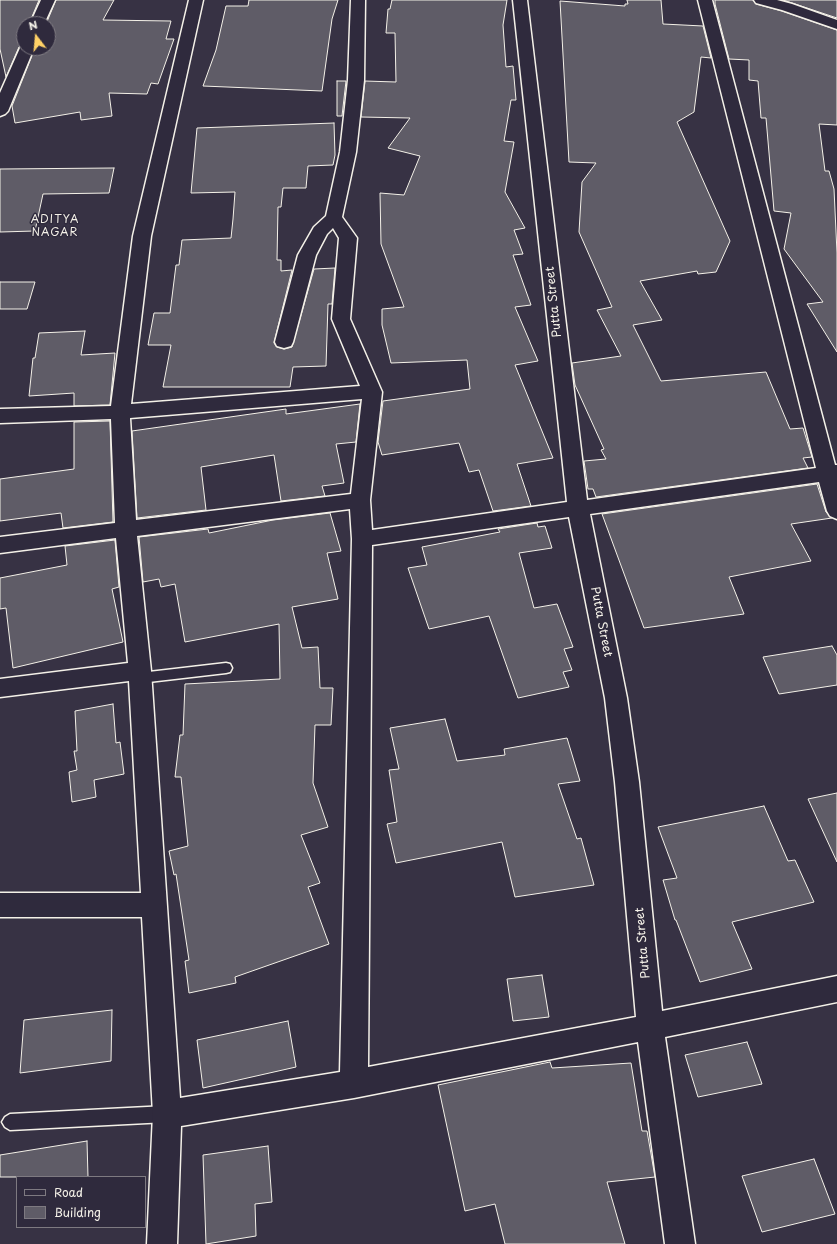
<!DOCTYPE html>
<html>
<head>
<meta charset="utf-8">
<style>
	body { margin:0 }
	#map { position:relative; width:837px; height:1244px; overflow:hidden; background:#373244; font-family:"Playpen Sans",sans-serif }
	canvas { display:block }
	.legend { position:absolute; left:16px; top:1176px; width:130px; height:52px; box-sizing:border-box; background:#2f2a3d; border:1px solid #7e7a81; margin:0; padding:5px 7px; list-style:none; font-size:12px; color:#f4f1e8 }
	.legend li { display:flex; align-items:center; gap:8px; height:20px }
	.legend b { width:20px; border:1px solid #7e7a81 }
	.north { position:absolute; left:16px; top:16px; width:40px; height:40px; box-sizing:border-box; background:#2f2a3d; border:1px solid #7e7a81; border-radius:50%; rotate:344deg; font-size:11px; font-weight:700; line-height:16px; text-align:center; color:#f4f1e8 }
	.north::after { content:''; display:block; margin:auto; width:14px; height:18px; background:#ffd166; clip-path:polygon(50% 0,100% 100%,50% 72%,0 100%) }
</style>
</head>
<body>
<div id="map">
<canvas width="837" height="1244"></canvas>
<ul class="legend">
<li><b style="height:5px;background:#2f2a3d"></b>Road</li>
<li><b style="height:11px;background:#5f5c67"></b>Building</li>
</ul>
<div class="north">N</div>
</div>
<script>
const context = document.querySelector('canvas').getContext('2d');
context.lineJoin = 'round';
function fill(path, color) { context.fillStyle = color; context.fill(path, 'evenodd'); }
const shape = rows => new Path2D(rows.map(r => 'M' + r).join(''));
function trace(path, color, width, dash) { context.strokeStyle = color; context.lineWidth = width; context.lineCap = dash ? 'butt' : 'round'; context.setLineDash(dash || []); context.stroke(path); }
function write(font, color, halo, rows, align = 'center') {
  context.font = font + ' "Playpen Sans",sans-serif'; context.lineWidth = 3; context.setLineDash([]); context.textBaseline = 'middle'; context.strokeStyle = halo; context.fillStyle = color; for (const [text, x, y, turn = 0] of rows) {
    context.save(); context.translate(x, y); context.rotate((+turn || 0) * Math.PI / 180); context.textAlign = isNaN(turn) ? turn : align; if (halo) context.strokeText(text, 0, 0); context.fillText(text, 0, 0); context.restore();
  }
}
const building = shape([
	[0,0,39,0,29,24,24,24,24,42,19,47,6,77,0,49,0,0],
	[56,0,114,0,103,20,171,21,166,39,174,39,158,84,151,83,147,94,109,93,112,116,81,120,80,112,15,123,12,106,35,48,48,48,48,24,46,24,56,0],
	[249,0,338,0,332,19,322,91,203,86,216,50,226,6,248,6,249,0],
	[392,0,507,0,503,25,506,67,513,66,516,100,511,100,504,141,514,142,505,192,525,228,514,230,523,254,513,255,531,305,515,307,538,361,515,365,553,458,517,464,531,506,493,511,479,470,469,472,459,443,382,455,378,442,383,401,470,389,467,360,391,363,382,325,382,309,404,307,381,244,380,193,404,195,420,156,388,148,410,118,361,117,365,81,396,82,395,33,386,33,388,9,390,9,392,0],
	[627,0,661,0,663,24,703,26,711,58,701,57,694,112,677,122,730,241,716,272,698,274,697,271,640,281,662,320,633,325,661,381,766,372,790,429,803,428,812,457,803,458,808,468,596,497,593,489,588,489,584,461,606,459,601,450,604,449,575,385,572,363,621,356,597,310,612,307,579,232,582,182,596,163,569,162,560,1,625,6,625,4,628,4,627,0],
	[715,0,753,0,756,4,782,11,837,30,837,125,819,124,825,171,829,171,834,189,837,253,837,352,807,304,823,302,784,249,791,213,774,211,766,118,761,118,758,81,749,80,749,60,729,59,715,4,715,0],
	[783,0,837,0,837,18,783,0],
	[337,81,346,81,342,116,337,116,337,81],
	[334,123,335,155,333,165,308,166,306,188,283,188,281,207,278,207,277,260,281,260,281,271,292,270,274,343,277,347,284,349,292,347,314,269,335,268,332,304,328,304,326,366,293,367,290,387,163,387,171,345,148,345,154,313,170,313,176,265,179,265,182,240,231,238,233,219,235,192,191,193,197,128,334,123],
	[114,168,109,193,43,194,35,231,0,232,0,169,114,168],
	[0,282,35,282,27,309,0,309,0,282],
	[85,331,81,355,115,353,110,405,74,406,74,393,29,396,33,358,35,358,39,333,85,331],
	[360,404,356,442,336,444,344,483,322,486,325,496,281,501,274,455,201,467,206,510,137,518,132,431,286,409,286,414,360,404],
	[110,421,113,522,63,528,61,513,0,521,0,479,74,469,74,422,110,421],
	[817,484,826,512,832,518,791,524,811,561,729,577,744,614,644,628,602,514,817,484],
	[330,513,341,551,327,553,338,599,292,607,302,648,318,647,320,688,333,688,331,725,315,725,313,783,328,827,301,835,320,883,308,887,329,944,235,977,236,983,189,993,185,961,189,960,176,874,174,875,169,851,188,846,181,777,175,777,180,735,183,735,185,684,280,679,279,624,185,642,175,584,161,587,159,579,143,582,139,537,208,529,209,533,273,520,330,513],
	[537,523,538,527,545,526,552,548,519,553,534,608,557,604,573,647,564,649,572,670,563,672,569,687,518,698,489,616,429,629,408,568,427,565,422,547,500,532,498,529,537,523],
	[115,540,119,587,112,589,123,642,13,668,6,608,0,609,0,578,67,565,65,546,115,540],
	[832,646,837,655,837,685,779,694,763,657,832,646],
	[113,704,116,743,120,742,124,774,94,780,96,797,72,802,69,772,77,770,74,751,77,751,75,711,113,704],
	[445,719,457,761,505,755,504,749,567,738,580,781,558,784,577,839,581,838,594,885,515,897,502,842,396,863,387,824,397,822,389,770,399,769,390,728,445,719],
	[837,793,837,862,808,799,837,793],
	[764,806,788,861,795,860,814,902,732,922,752,969,700,982,676,920,675,920,663,880,677,878,658,827,764,806],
	[542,975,549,1017,513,1021,507,979,542,975],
	[112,1010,111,1061,20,1073,24,1020,112,1010],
	[288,1021,296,1067,203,1088,197,1040,288,1021],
	[747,1042,762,1084,698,1097,685,1055,747,1042],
	[550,1062,552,1068,631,1063,642,1131,647,1131,655,1177,607,1182,625,1244,505,1244,495,1204,465,1211,438,1085,550,1062],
	[87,1141,88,1177,0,1177,0,1155,87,1141],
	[268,1146,272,1202,255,1204,256,1236,206,1244,203,1155,268,1146],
	[814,1159,835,1214,762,1232,742,1176,814,1159]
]);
fill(building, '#5f5c67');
trace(building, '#f4f1e8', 1);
const service = shape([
	[226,663,230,664,232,668,230,672,226,673,140,683,136,682,134,678,136,674,140,673,226,663],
	[167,1106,172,1109,175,1114,172,1119,167,1122,10,1130,5,1127,2,1122,5,1117,10,1114,167,1106]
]);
const minor = shape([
	[41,0,55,0,44,24,30,24,41,0],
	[189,0,203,0,151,236,131,404,360,386,332,319,339,238,333,228,327,234,316,255,293,342,291,346,284,348,277,346,275,342,298,255,314,227,326,216,340,152,348,80,351,0,365,0,364,80,356,152,342,217,357,238,350,319,382,392,370,500,372,530,567,502,513,0,527,0,587,500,816,468,698,0,712,0,835,465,837,465,837,519,830,516,827,511,819,482,590,514,627,698,639,782,662,1011,837,976,837,1002,665,1037,695,1244,665,1244,638,1042,354,1098,181,1126,177,1244,147,1244,153,1114,142,917,0,917,0,893,141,893,129,681,0,697,0,679,128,663,116,538,0,553,0,537,115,523,111,419,0,423,0,409,111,406,133,236,189,0],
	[362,399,351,494,136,520,130,418,362,399],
	[350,509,352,539,340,1072,180,1098,151,671,137,536,350,509],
	[569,517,605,698,615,782,636,1017,368,1067,372,545,569,517],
	[754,0,777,0,792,4,837,20,837,29,782,10,756,3,754,0],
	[24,44,24,48,34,48,8,111,5,114,0,116,0,93,20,48,24,44]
]);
trace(service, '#f4f1e8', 3);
trace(minor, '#f4f1e8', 3);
fill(service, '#2f2a3d');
fill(minor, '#2f2a3d');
context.letterSpacing = '1px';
write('11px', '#f4f1e8', '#2f2a3d', [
	["ADITYA",55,220],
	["NAGAR",55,233]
]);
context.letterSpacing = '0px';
write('12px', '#f4f1e8', '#2f2a3d', [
	["Putta Street",554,302,-96],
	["Putta Street",601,622,79],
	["Putta Street",643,943,-95]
]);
</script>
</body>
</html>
